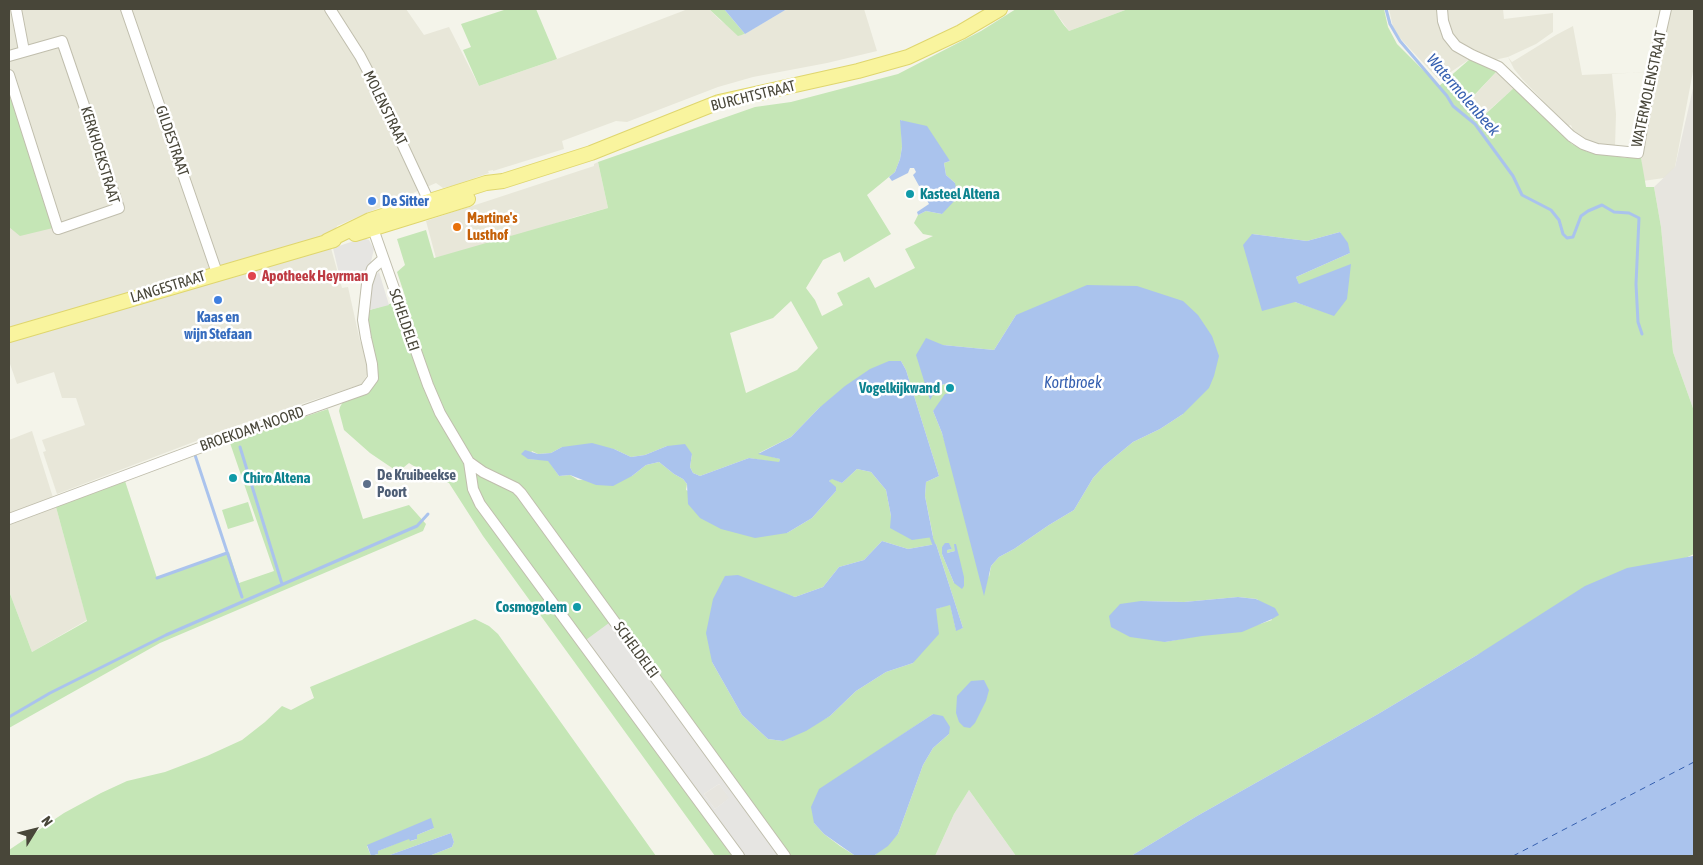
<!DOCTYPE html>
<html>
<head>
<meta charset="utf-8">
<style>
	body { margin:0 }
	#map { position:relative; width:1703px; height:865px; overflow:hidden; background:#f4f4ea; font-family:"Asap Condensed",sans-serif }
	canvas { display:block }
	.frame { position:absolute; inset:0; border:10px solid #484639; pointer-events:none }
	.north { position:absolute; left:10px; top:805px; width:50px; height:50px; -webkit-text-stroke:4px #fff; paint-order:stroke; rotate:54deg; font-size:14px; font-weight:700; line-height:20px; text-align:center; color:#484639 }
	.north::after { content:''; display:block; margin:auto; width:18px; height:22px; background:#484639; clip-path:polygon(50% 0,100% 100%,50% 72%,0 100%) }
</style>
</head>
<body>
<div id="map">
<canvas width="1703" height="865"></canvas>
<div class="frame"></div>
<div class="north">N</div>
</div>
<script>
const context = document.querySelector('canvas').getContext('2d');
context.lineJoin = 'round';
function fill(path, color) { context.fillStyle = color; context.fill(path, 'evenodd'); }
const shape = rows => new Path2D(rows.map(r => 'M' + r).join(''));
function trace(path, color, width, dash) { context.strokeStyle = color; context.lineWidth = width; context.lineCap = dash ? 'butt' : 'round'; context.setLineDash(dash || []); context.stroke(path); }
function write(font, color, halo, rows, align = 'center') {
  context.font = font + ' "Asap Condensed",sans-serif'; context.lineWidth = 5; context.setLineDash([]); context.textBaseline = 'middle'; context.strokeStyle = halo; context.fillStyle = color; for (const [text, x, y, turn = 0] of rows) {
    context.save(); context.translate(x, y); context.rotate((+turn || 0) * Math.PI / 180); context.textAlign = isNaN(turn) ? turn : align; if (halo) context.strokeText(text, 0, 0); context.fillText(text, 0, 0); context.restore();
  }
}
fill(shape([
	[9,9,406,9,424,35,449,27,479,86,557,59,688,9,709,9,721,21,743,35,787,9,864,9,877,51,827,63,753,77,718,87,627,122,616,121,562,141,564,149,493,171,493,170,488,171,489,173,452,186,460,210,594,166,594,164,598,162,608,208,575,217,437,262,426,221,459,210,452,186,443,188,436,183,337,226,331,248,342,288,348,287,360,341,365,350,369,371,362,384,241,424,57,494,43,452,46,451,42,440,85,425,76,398,62,398,54,372,17,384,10,364,9,365],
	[1053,9,1128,9,1069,31],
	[1389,9,1440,9,1439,16,1470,59,1439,80,1398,36,1393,27],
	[1446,9,1503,9,1504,19,1553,13,1553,32,1536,44,1508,57,1512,62,1556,35,1573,26,1582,75,1646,72,1667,9,1694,9,1694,66,1675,167,1671,177,1643,181,1641,158,1645,126,1656,71,1612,74,1616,114,1615,147,1590,143,1574,133,1571,125,1568,126,1567,125,1523,80,1479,119,1462,109,1497,71,1516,86,1523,80,1514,69,1508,57,1494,60,1477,53,1455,39,1448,27],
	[32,431,56,507,87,620,32,652,9,591,9,440]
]), '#e8e7d9');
fill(shape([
	[1694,84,1694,411,1673,352,1661,227,1654,187,1675,167],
	[719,784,730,798,715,809,704,794],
	[969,790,1016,856,935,856,954,814]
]), '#e7e5df');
fill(shape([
	[507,9,536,9,557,59,479,86,463,50,471,47,461,24],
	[709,9,724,9,745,34,738,36],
	[1016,9,1053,9,1063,24,1069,31,1128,9,1384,9,1388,27,1397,44,1439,86,1470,59,1497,71,1464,106,1480,119,1516,86,1555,128,1572,144,1588,152,1627,158,1641,158,1646,187,1654,187,1661,227,1673,352,1694,411,1694,554,1477,655,1378,714,1197,816,1131,856,1016,856,969,790,954,814,935,856,863,856,875,855,898,834,923,765,933,748,949,734,933,714,884,747,814,823,824,834,840,846,854,855,863,856,791,856,617,617,734,856,715,856,483,536,449,483,428,475,409,463,398,472,370,453,344,430,339,411,340,407,344,400,367,391,375,384,378,377,369,336,366,311,406,299,397,272,405,265,397,239,426,230,434,258,608,208,598,162,755,107,791,102,898,74,981,31],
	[901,120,950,161,944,163,946,175,955,183,942,214,926,211,918,215,914,223,923,234,933,236,905,249,915,268,875,288,869,277,837,293,843,305,822,316,815,300,806,288,823,260,840,252,844,262,891,234,867,195,895,172,900,159,902,147],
	[1340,232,1350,253,1296,277,1299,285,1334,315,1295,302,1252,234,1307,241],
	[791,301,818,348,797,370,746,393,730,333,773,318],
	[1016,315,1183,414,1160,429,1133,442,1104,466,1093,478,1074,510,1049,525,1014,549,999,557,991,566,989,577,942,433,933,411,956,392,953,382,938,386,929,399,943,345,994,350],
	[901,361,906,370,939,476,926,482,925,496,933,536,891,516,886,490,871,472,857,469,842,483,832,478,829,481,836,491,812,518,787,533,686,490,687,484,683,479,674,474,659,462,646,465,632,476,578,480,570,475,559,476,548,460,528,459,532,451,538,454,551,453,562,447,614,449,631,457,645,455,667,446,692,454,690,467,693,473,700,476,749,458,779,463,780,459,759,453,791,437,819,408],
	[882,541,908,549,936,544,963,628,956,630,950,604,936,609,913,663,886,672,856,691,830,716,783,741,768,739,742,715,712,662,768,588,795,597,823,587,839,567,864,560],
	[949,544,952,549,946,550,947,553,955,551,954,583,942,554,942,547],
	[1238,597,1257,599,1272,620,1260,624,1165,642,1141,601,1184,602],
	[9,86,53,228,20,236,9,227],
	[328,409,363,519,409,505,426,524,423,531,160,643,9,728,9,591,32,652,87,621,56,507,125,481,157,578,229,552,239,583,274,571,230,443,237,439],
	[248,502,254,521,228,529,222,510],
	[475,619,489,626,498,634,656,856,429,856,452,847,454,842,451,833,387,856,372,856,378,854,378,851,409,838,411,841,417,839,417,835,434,828,367,846,371,856,9,856,9,850,64,813,101,793,127,781,165,772,207,756,242,740,265,722,282,706,291,710,314,698,310,687]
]), '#c5e6b6');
fill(shape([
	[363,238,369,240,374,249,369,270,340,278,333,248],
	[379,272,389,305,366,311,372,278],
	[617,617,791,856,734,856,579,645],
	[719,784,729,798,715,809,704,794]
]), '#e6e5e2');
fill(shape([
	[724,9,787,9,745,34],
	[900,120,927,126,950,161,944,163,946,175,955,183,958,197,942,214,926,211,918,215,917,212,929,204,913,175,916,172,914,168,910,168,908,173,892,181,889,177,895,172,900,159,902,147],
	[1340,232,1348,243,1350,253,1296,277,1299,284,1351,264,1347,299,1334,316,1295,302,1262,311,1243,245,1252,234,1307,241],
	[1087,285,1137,286,1183,301,1198,315,1212,336,1219,356,1214,376,1209,388,1183,414,1160,429,1133,442,1104,466,1093,478,1074,510,1049,525,1014,549,999,557,991,566,984,596,942,433,933,411,945,394,956,392,952,382,938,386,930,400,916,355,926,338,943,345,994,350,1016,315],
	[889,361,901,361,906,370,939,476,926,482,925,496,933,537,912,540,890,528,891,516,886,490,871,472,857,469,842,483,832,479,829,481,836,487,836,491,812,518,787,533,755,538,721,529,700,518,688,504,687,484,683,479,674,474,659,462,646,465,632,476,613,486,596,485,570,475,559,476,548,461,528,459,521,454,525,450,538,454,551,453,562,447,592,443,614,449,631,457,645,455,667,446,685,444,692,454,690,467,693,473,700,476,749,458,779,462,780,459,758,454,791,437,819,408,845,386,870,369],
	[882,541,908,549,936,544,963,628,956,631,950,605,936,609,939,634,913,663,886,672,856,691,830,716,806,731,783,741,768,739,742,715,712,662,706,633,713,599,725,576,738,575,795,597,823,587,839,567,864,560],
	[945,543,949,543,952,549,947,550,947,553,955,551,954,544,956,544,964,577,964,586,962,589,954,583,942,554,942,547],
	[1694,554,1694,856,1131,856,1197,816,1378,714,1477,655,1585,586,1627,568,1693,556],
	[1238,597,1256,599,1275,608,1279,615,1272,619,1242,632,1202,636,1165,642,1130,637,1111,627,1109,616,1120,604,1141,601,1184,602],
	[984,680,989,690,986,701,975,723,970,728,964,727,959,722,956,713,957,696,971,681],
	[933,714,943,716,950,727,949,734,933,748,923,765,898,834,888,846,875,855,854,855,824,834,814,823,811,807,819,789],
	[431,818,434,828,417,835,417,839,410,841,409,839,378,851,378,854,371,856,367,845],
	[451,833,454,842,452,847,429,856,387,856]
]), '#aac3ed');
trace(shape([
	[1386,9,1390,24,1400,41,1447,96,1453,106,1475,124,1513,176,1522,195,1551,210,1559,220,1563,234,1567,238,1573,237,1581,216,1588,211,1602,205,1614,212,1629,213,1639,218,1636,284,1638,322,1642,334],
	[240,447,282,584],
	[195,455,242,597],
	[931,537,934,545],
	[157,578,227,553],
	[9,717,50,693,166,635,417,526,428,514]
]), '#aac3ed', 3);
trace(shape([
	[1513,856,1694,762]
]), '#3660b0', 1, [6, 5]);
const minor = shape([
	[16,9,24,51],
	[126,9,217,273],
	[330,9,360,56,371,77,432,208],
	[1442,9,1443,21,1448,36,1456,46,1472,55,1499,67,1571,136,1583,144,1597,149,1638,153,1650,80,1666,9],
	[9,56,62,41,119,208,58,229,9,75],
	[371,223,428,385,440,413,469,462,483,472,516,488,521,493,785,856],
	[469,462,473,489,480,504,739,856],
	[9,519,218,441,365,389,373,378,372,364,366,338,363,320,367,284,372,269,383,259]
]);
const major = shape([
	[355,234,468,199],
	[327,241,370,220,486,183,503,181,591,153,719,102,858,71,908,57,961,32,1000,9],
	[9,335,334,240]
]);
trace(minor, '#c0bead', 12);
trace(major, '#dfd66e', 16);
trace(minor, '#fff', 10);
trace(major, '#f9f49e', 14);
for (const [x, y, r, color] of [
	[910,194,5,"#0f9aa8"],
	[372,201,5,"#3f7fe0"],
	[457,227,5,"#e8710a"],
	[252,276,5,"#e0444e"],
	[218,300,5,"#3f7fe0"],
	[950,388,5,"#0f9aa8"],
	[233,478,5,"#0f9aa8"],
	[367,484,5,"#5c6f8a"],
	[577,607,5,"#0f9aa8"]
]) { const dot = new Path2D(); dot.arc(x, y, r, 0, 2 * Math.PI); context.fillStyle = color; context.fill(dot); trace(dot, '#fff', 2); }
write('15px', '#484639', '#fff', [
	["WATERMOLENSTRAAT",1649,89,-78],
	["BURCHTSTRAAT",753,96,-14],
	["MOLENSTRAAT",385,108,64],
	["GILDESTRAAT",172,141,71],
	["KERKHOEKSTRAAT",100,155,73],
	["LANGESTRAAT",168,287,-17],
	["SCHELDELEI",404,320,71],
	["BROEKDAM-NOORD",252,429,-19],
	["SCHELDELEI",636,650,54]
]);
write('bold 15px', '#0d838f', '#fff', [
	["Kasteel Altena",920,194],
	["Vogelkijkwand",940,388,"right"],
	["Chiro Altena",243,478],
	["Cosmogolem",567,607,"right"]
], 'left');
write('bold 15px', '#366cbe', '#fff', [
	["De Sitter",382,201],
	["Kaas en",218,317,"center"],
	["wijn Stefaan",218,334,"center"]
], 'left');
write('bold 15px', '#c56008', '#fff', [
	["Martine's",467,218],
	["Lusthof",467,235]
], 'left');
write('bold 15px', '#be3a42', '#fff', [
	["Apotheek Heyrman",262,276]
], 'left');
write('bold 15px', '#4e5e75', '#fff', [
	["De Kruibeekse",377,475],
	["Poort",377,492]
], 'left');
write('italic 16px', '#3660b0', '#fff', [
	["Watermolenbeek",1463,95,49],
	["Kortbroek",1073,383]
]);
</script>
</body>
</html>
